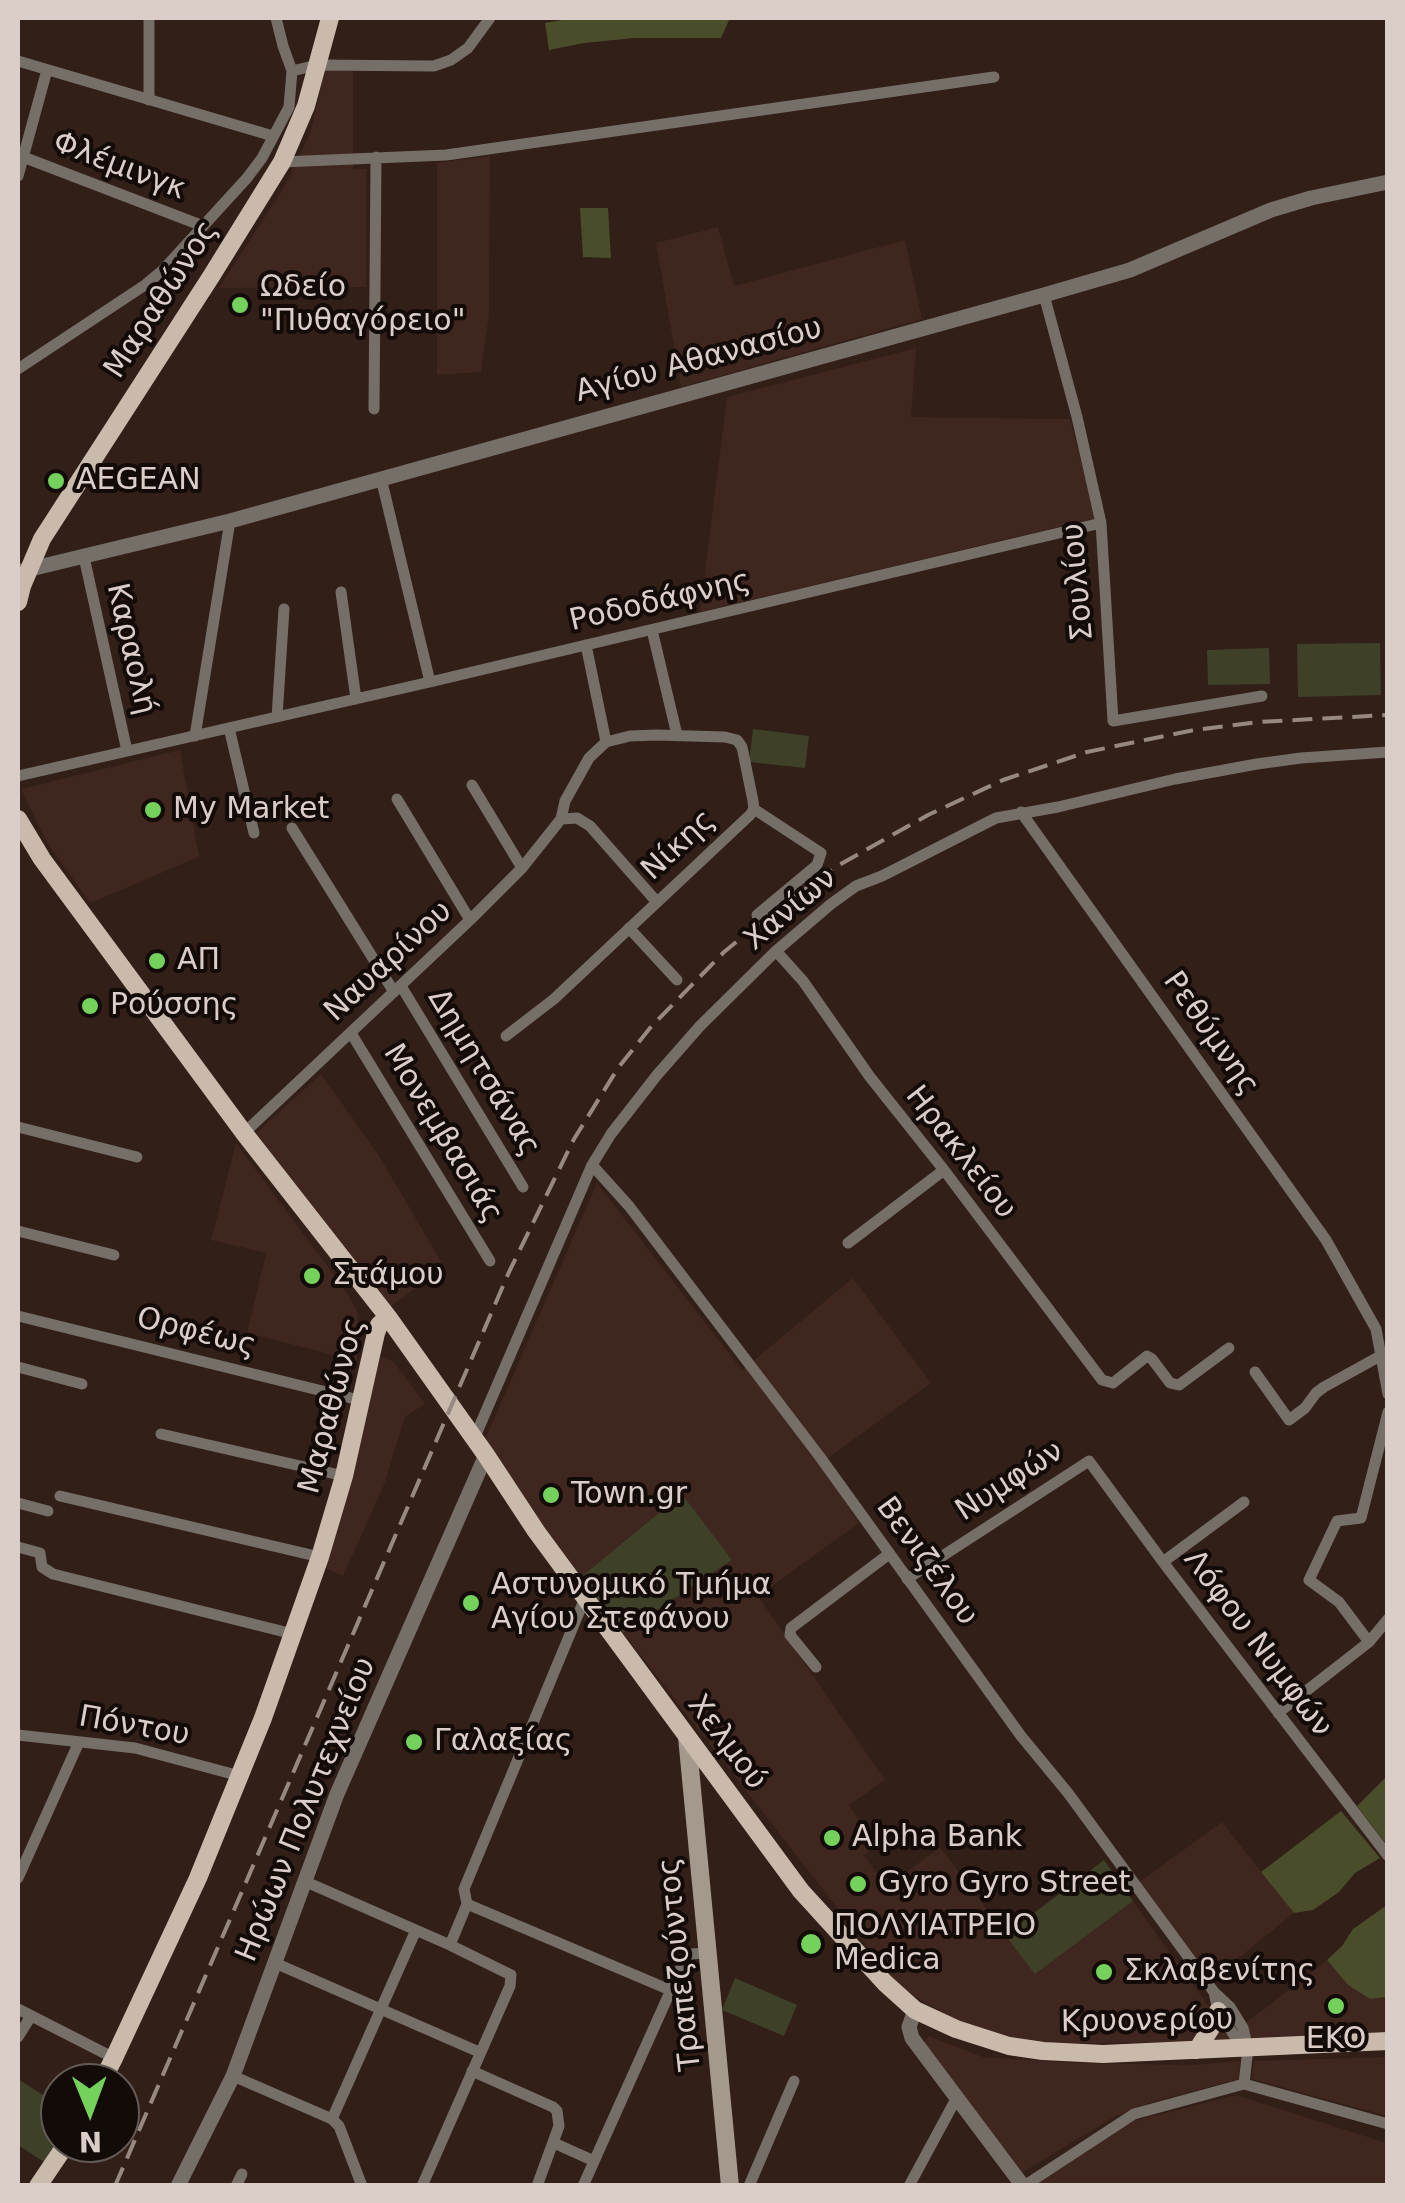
<!DOCTYPE html>
<html>
<head>
<meta charset="utf-8">
<style>
	body { margin:0 }
	#map { position:relative; width:1405px; height:2203px; overflow:hidden; background:#311f18; font-family:"DejaVu Sans",sans-serif }
	canvas { display:block }
	.frame { position:absolute; inset:0; border:20px solid #dbcec9; pointer-events:none }
	.north { position:absolute; left:40px; top:2063px; width:100px; height:100px; box-sizing:border-box; background:#130b08; border:2px solid #635955; border-radius:50%; rotate:179deg; font-size:28px; font-weight:700; line-height:40px; text-align:center; color:#dbcec9 }
	.north::after { content:''; display:block; margin:auto; width:35px; height:45px; background:#74d25c; clip-path:polygon(50% 0,100% 100%,50% 72%,0 100%) }
</style>
</head>
<body>
<div id="map">
<canvas width="1405" height="2203"></canvas>
<div class="frame"></div>
<div class="north">N</div>
</div>
<script>
const context = document.querySelector('canvas').getContext('2d');
context.lineJoin = 'round';
function fill(path, color) { context.fillStyle = color; context.fill(path, 'evenodd'); }
const shape = rows => new Path2D(rows.map(r => 'M' + r).join(''));
function trace(path, color, width, dash) { context.strokeStyle = color; context.lineWidth = width; context.lineCap = dash ? 'butt' : 'round'; context.setLineDash(dash || []); context.stroke(path); }
function write(font, color, halo, rows, align = 'center') {
  context.font = font + ' "DejaVu Sans",sans-serif'; context.lineWidth = 8; context.setLineDash([]); context.textBaseline = 'middle'; context.strokeStyle = halo; context.fillStyle = color; for (const [text, x, y, turn = 0] of rows) {
    context.save(); context.translate(x, y); context.rotate((+turn || 0) * Math.PI / 180); context.textAlign = isNaN(turn) ? turn : align; if (halo) context.strokeText(text, 0, 0); context.fillText(text, 0, 0); context.restore();
  }
}
fill(shape([
	[325,70,353,71,353,169,366,169,366,287,219,288,284,187,310,134],
	[490,156,489,315,481,372,437,375,437,163],
	[718,227,734,286,905,240,922,319,681,387,656,243],
	[916,348,911,417,1070,419,1096,518,700,612,727,397],
	[180,750,199,857,90,903,46,841,21,789],
	[321,1074,378,1154,445,1268,385,1310,256,1133],
	[236,1143,348,1294,358,1314,357,1361,247,1333,266,1253,211,1240],
	[597,1183,742,1370,853,1278,931,1383,820,1464,859,1523,758,1596,885,1780,849,1805,876,1845,864,1855,887,1887,940,1847,1035,1973,1133,1901,1234,2041,1037,2044,963,2024,906,1992,895,1982,623,1633,732,1560,682,1494,581,1577,483,1444],
	[382,1356,394,1362,425,1404,405,1417,384,1485,343,1576,322,1567,373,1370],
	[1222,1822,1294,1913,1209,1982,1139,1882],
	[1327,1960,1348,1985,1370,1999,1387,1997,1387,2032,1253,2039,1243,2025],
	[929,2036,983,2057,1079,2063,1192,2065,1240,2061,1239,2079,1152,2102,1114,2117,1023,2172,923,2045],
	[1387,2057,1387,2116,1252,2079,1254,2061],
	[1236,2095,1387,2143,1387,2185,1034,2185,1134,2121]
]), '#3f261e');
fill(shape([
	[1380,643,1381,695,1298,697,1297,644],
	[1269,648,1270,684,1208,685,1207,650],
	[753,729,809,736,805,768,749,762],
	[682,1494,732,1560,623,1633,581,1577],
	[1104,1860,1133,1901,1035,1974,1005,1935],
	[735,1978,797,2005,784,2036,722,2010],
	[18,2079,60,2106,60,2137,44,2162,18,2145]
]), '#3e4128');
fill(shape([
	[595,18,648,19,730,18,721,38,634,38,584,43,549,50,545,23,568,19],
	[580,208,608,208,611,258,583,257],
	[1387,1776,1387,1845,1357,1806],
	[1341,1811,1380,1858,1355,1873,1339,1892,1313,1910,1294,1913,1261,1872],
	[1387,1905,1387,1997,1370,1999,1348,1985,1327,1960,1342,1946,1353,1929]
]), '#4a4d2a');
trace(shape([
	[149,18,149,100],
	[276,18,283,46,292,71],
	[18,61,273,136],
	[18,155,203,226],
	[282,162,446,155,994,77],
	[18,176,47,70],
	[1044,295,1077,417,1101,523,1113,721,1262,696],
	[18,369,145,285,163,270,247,178,262,158,289,107,292,71,317,65,434,66,451,60,468,48,490,18],
	[374,409,376,157],
	[381,478,430,682],
	[84,557,127,751],
	[341,592,356,699],
	[652,630,677,735],
	[586,645,606,742],
	[277,717,284,609],
	[229,728,254,833],
	[195,736,230,521],
	[18,776,430,682,1101,523],
	[472,785,522,868],
	[397,799,470,920],
	[754,809,821,853,817,865,757,915],
	[1021,812,1326,1240,1376,1329,1388,1394],
	[561,819,577,818,590,826,656,901],
	[292,828,394,992],
	[629,928,677,980],
	[776,951,803,981,870,1077,944,1170,1102,1380,1113,1383,1147,1356,1152,1359,1170,1383,1179,1385,1229,1348],
	[401,986,523,1187],
	[351,1033,490,1261],
	[18,1127,137,1157],
	[244,1133,470,920,522,868,561,819,565,801,589,758,606,742,630,736,656,735,725,737,737,740,742,747,753,801,754,809,750,815,554,999,506,1036],
	[592,1165,629,1206,820,1457,1021,1736,1068,1793,1214,1992],
	[18,1231,114,1255],
	[848,1243,944,1170],
	[18,1316,363,1401],
	[18,1367,82,1384],
	[1255,1372,1289,1420,1305,1408,1316,1393,1324,1387,1382,1355],
	[161,1434,344,1476],
	[474,1439,592,1165,611,1134,657,1075,700,1026,776,951,831,904,856,886,882,876,996,818,1058,807,1175,779,1257,764,1301,758,1388,752],
	[60,1496,320,1557],
	[18,1503,48,1511],
	[18,1547,40,1553,42,1567,53,1574,293,1634],
	[1163,1562,1244,1502],
	[907,1579,1089,1461,1163,1562,1388,1856],
	[1369,1642,1339,1602,1309,1580,1337,1521,1361,1518,1388,1412],
	[816,1667,790,1635,791,1628,889,1554],
	[1278,1713,1369,1642,1388,1619],
	[18,1735,135,1748,240,1776],
	[18,1878,79,1742],
	[304,1881,450,1945,511,1975,510,1986,422,2186],
	[467,1904,670,1990],
	[450,1945,467,1904,464,1889,585,1598],
	[275,1963,479,2052],
	[18,2009,114,2058],
	[18,2037,31,2016],
	[472,2071,553,2107,557,2111,559,2126,537,2186],
	[233,2076,332,2119,339,2126,362,2186],
	[1244,2084,1248,2048,1243,2028,1230,2007,1214,1992,1218,2011,1234,2035,1248,2048],
	[1244,2084,1388,2124],
	[332,2119,416,1930],
	[554,2143,594,2161],
	[236,2186,242,2174],
	[583,2186,683,1963,689,1954,708,1953],
	[749,2186,794,2081],
	[909,2186,956,2099],
	[1024,2186,1134,2114,1244,2084]
]), '#766f68', 11);
trace(shape([
	[18,572,230,521,1044,295,1130,270,1271,210,1311,198,1388,182],
	[915,2010,909,2027,912,2038,1023,2186],
	[178,2186,233,2076,337,1794,486,1455]
]), '#766f68', 15);
trace(shape([
	[687,1737,730,2186]
]), '#a5998e', 18);
trace(shape([
	[18,602,22,586,42,539,212,275,282,162,306,106,330,18],
	[18,819,42,859,244,1133,388,1317,486,1455,536,1531,801,1891,885,1983,915,2010,956,2029,1009,2046,1043,2051,1103,2054,1388,2041],
	[1197,2050,1216,2020,1218,2011],
	[101,2083,114,2058,198,1878,263,1718,320,1557,344,1476,376,1333,379,1325,388,1317],
	[38,2186,67,2143]
]), '#cabaac', 18);
trace(shape([
	[115,2186,509,1272,574,1139,618,1068,650,1028,724,952,769,915,839,865,928,815,1003,780,1087,752,1194,730,1259,722,1388,715]
]), '#978882', 4, [20, 10]);
for (const [x, y, r, color] of [
	[240,305,10,"#74d25c"],
	[56,481,10,"#74d25c"],
	[153,810,10,"#74d25c"],
	[157,961,10,"#74d25c"],
	[90,1006,10,"#74d25c"],
	[312,1276,10,"#74d25c"],
	[551,1495,10,"#74d25c"],
	[471,1603,10,"#74d25c"],
	[414,1742,10,"#74d25c"],
	[832,1838,10,"#74d25c"],
	[858,1884,10,"#74d25c"],
	[811,1944,12,"#74d25c"],
	[1104,1972,10,"#74d25c"],
	[1336,2006,10,"#74d25c"]
]) { const dot = new Path2D(); dot.arc(x, y, r, 0, 2 * Math.PI); context.fillStyle = color; context.fill(dot); trace(dot, '#130b08', 4); }
write('30px', '#dbcec9', '#130b08', [
	["Φλέμινγκ",119,167,21],
	["Μαραθώνος",162,300,-57],
	["Αγίου Αθανασίου",699,361,-15],
	["Σουλίου",1079,582,-95],
	["Ροδοδάφνης",660,602,-13],
	["Καραολή",130,649,77],
	["Νίκης",679,846,-43],
	["Χανίων",791,910,-40],
	["Ναυαρίνου",389,962,-43],
	["Ρεθύμνης",1210,1034,55],
	["Δημητσάνας",483,1073,59],
	["Μονεμβασιάς",442,1134,59],
	["Ηρακλείου",960,1153,52],
	["Ορφέως",196,1333,14],
	["Μαραθώνος",333,1406,-75],
	["Νυμφών",1010,1482,-33],
	["Βενιζέλου",926,1562,54],
	["Λόφου Νυμφών",1257,1644,53],
	["Πόντου",134,1727,10],
	["Χελμού",726,1743,53],
	["Ηρώων Πολυτεχνείου",307,1810,-68],
	["Τραπεζούντος",681,1964,-96],
	["Κρυονερίου",1147,2022,-1]
]);
write('30px', '#dbcec9', '#130b08', [
	["Ωδείο",260,288],
	["\"Πυθαγόρειο\"",260,322],
	["AEGEAN",76,481],
	["My Market",173,810],
	["ΑΠ",177,961],
	["Ρούσσης",110,1006],
	["Στάμου",332,1276],
	["Town.gr",571,1495],
	["Αστυνομικό Τμήμα",491,1586],
	["Αγίου Στεφάνου",491,1620],
	["Γαλαξίας",434,1742],
	["Alpha Bank",852,1838],
	["Gyro Gyro Street",878,1884],
	["ΠΟΛΥΙΑΤΡΕΙΟ",834,1927],
	["Medica",834,1961],
	["Σκλαβενίτης",1124,1972],
	["EKO",1336,2040,"center"]
], 'left');
</script>
</body>
</html>
